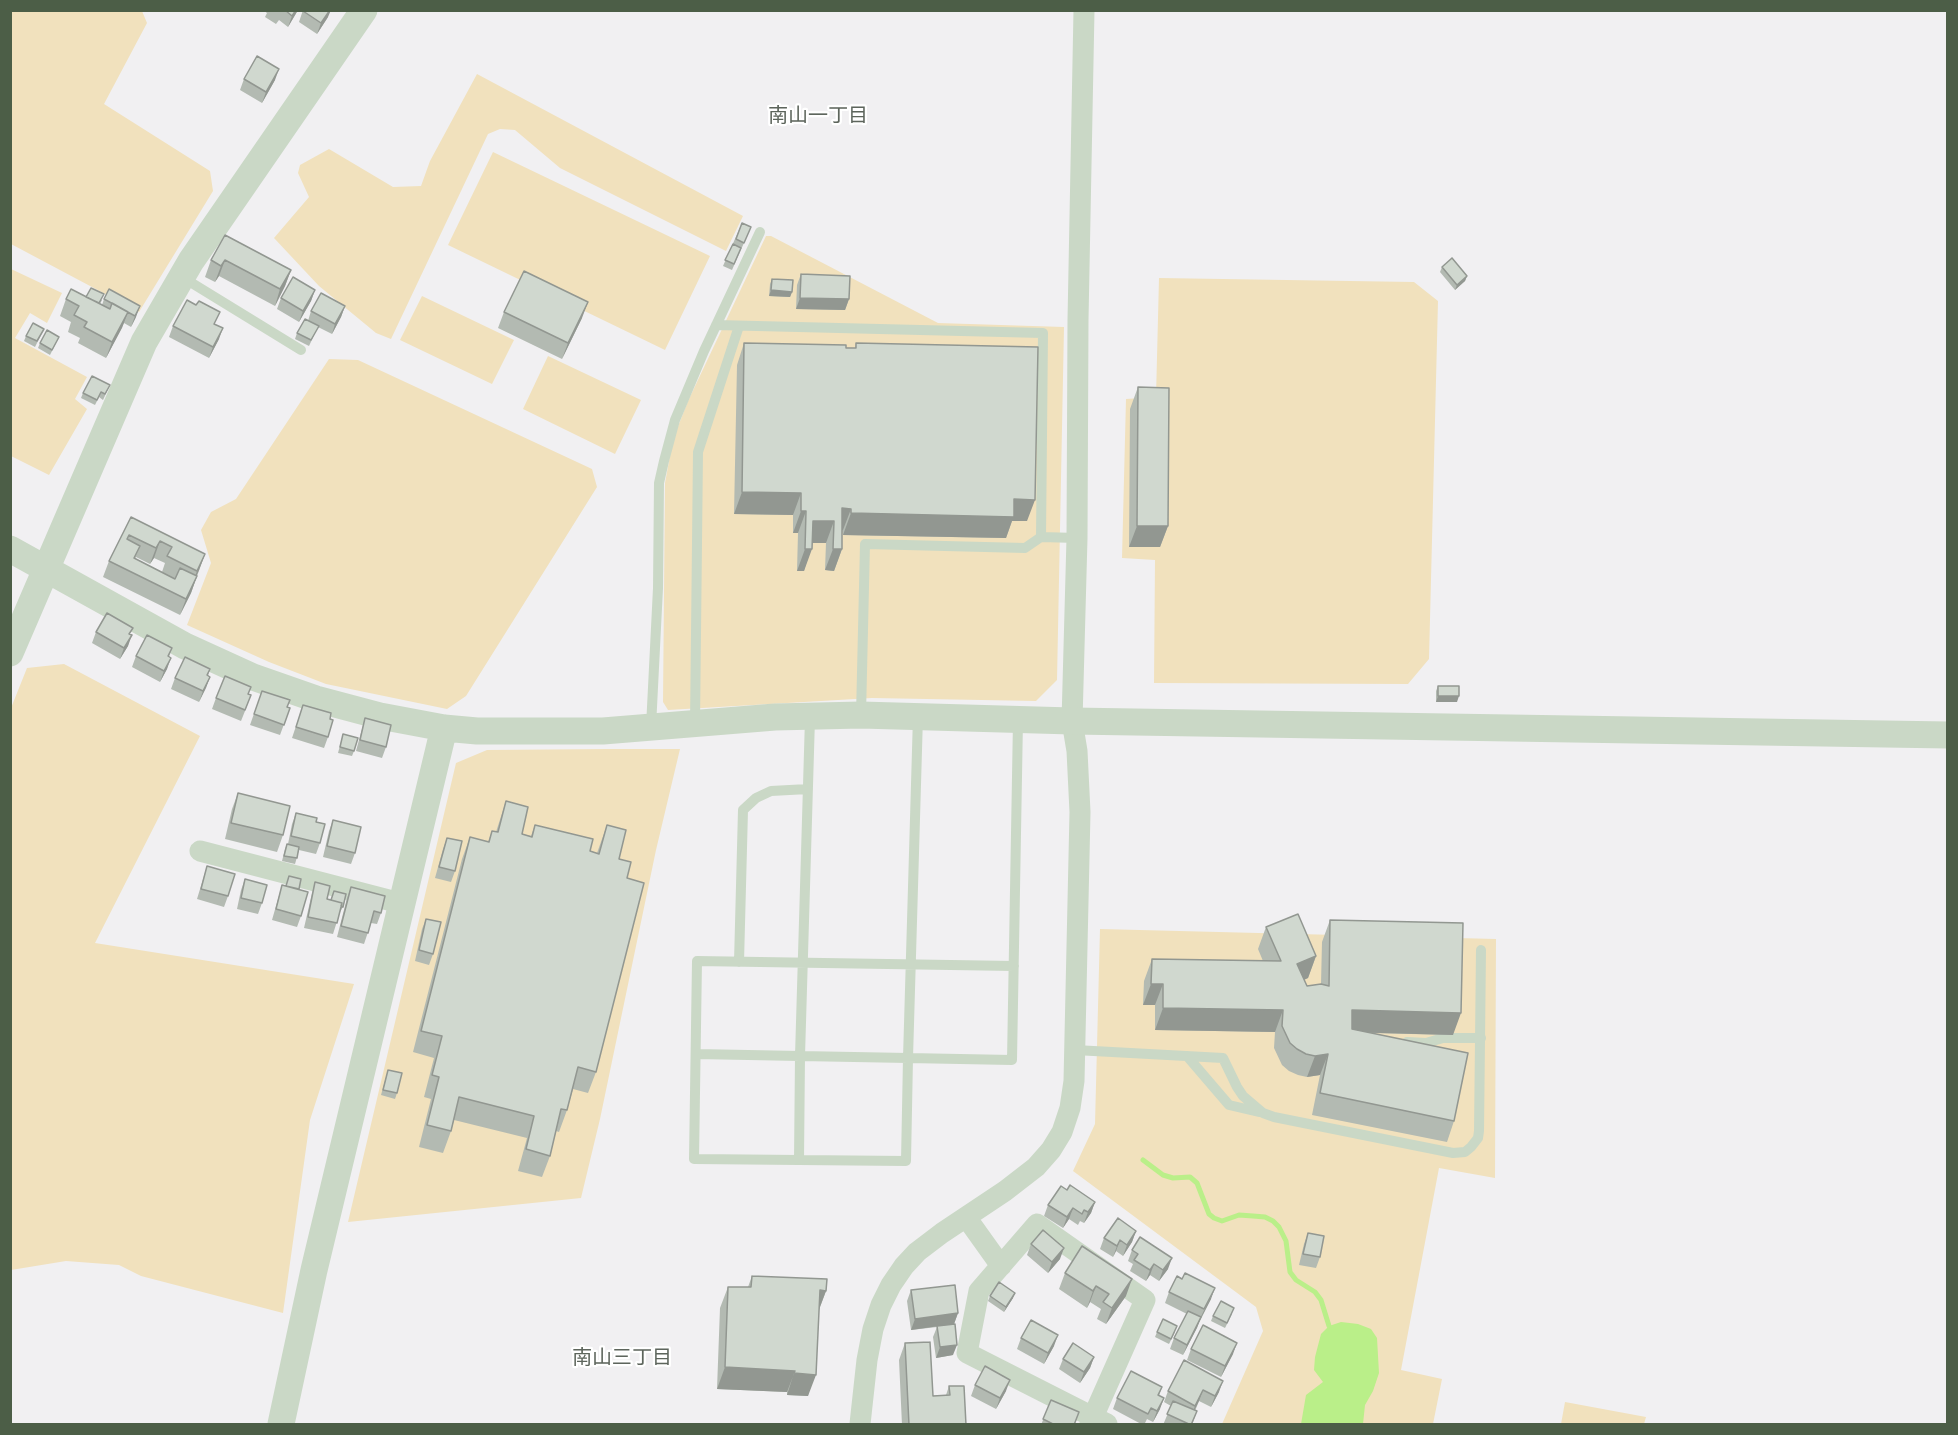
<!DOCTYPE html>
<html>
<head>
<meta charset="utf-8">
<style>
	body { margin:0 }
	#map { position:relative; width:1958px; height:1435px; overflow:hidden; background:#f1f0f2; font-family:"Alegreya Sans",sans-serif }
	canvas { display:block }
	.frame { position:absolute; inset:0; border:12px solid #4c5e47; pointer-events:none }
</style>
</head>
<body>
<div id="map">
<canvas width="1958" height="1435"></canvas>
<div class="frame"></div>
</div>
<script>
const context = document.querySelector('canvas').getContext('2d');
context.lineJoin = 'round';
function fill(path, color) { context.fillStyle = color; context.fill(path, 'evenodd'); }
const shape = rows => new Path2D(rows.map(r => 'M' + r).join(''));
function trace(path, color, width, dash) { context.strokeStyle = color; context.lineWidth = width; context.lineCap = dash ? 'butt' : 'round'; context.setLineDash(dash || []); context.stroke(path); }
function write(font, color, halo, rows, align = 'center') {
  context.font = font + ' "Alegreya Sans","Noto Sans JP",sans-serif'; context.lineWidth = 4.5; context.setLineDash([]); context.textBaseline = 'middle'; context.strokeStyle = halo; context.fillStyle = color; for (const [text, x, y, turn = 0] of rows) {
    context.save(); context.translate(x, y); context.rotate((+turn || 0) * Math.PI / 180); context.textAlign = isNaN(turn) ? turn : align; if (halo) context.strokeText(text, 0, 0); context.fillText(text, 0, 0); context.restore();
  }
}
fill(shape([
	[10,11,142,11,147,23,104,104,210,171,213,191,139,312,11,244],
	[477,74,743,216,726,251,560,168,515,130,500,129,488,134,391,339,376,333,319,286,274,238,309,197,298,173,300,165,329,149,393,187,421,186,430,161],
	[493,152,710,256,665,350,448,245],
	[766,236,771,236,938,323,1064,327,1057,680,1036,701,872,698,668,710,663,702,665,483,673,439,688,401],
	[11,269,62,293,47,323,30,313,15,338,87,377,75,399,87,409,49,475,11,456],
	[1159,278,1414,282,1438,301,1429,659,1408,684,1154,683,1155,560,1122,558,1126,399,1156,397],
	[422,296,514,340,492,384,400,340],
	[548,356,641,400,615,454,523,409],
	[329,359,358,360,592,469,597,487,466,696,447,709,326,684,269,662,187,625,211,563,201,530,211,512,236,499],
	[64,664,200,736,95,943,354,984,310,1120,283,1313,141,1276,119,1265,66,1261,11,1270,11,708,27,668],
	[607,749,680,749,656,850,600,1119,581,1198,348,1222,456,763,487,750],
	[1100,929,1496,939,1495,1178,1439,1168,1401,1370,1442,1379,1433,1424,1222,1424,1263,1331,1256,1307,1073,1171,1095,1124],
	[1565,1402,1646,1417,1644,1424,1561,1424]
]), '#f1e1bd');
fill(shape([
	[1341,1322,1358,1324,1371,1329,1377,1338,1379,1373,1373,1391,1365,1405,1363,1424,1301,1424,1306,1395,1323,1382,1314,1370,1315,1357,1321,1334,1329,1326]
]), '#baef89');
trace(shape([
	[1143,1160,1163,1175,1173,1178,1190,1177,1197,1183,1209,1214,1214,1218,1222,1221,1239,1215,1253,1216,1265,1217,1273,1221,1279,1227,1286,1241,1290,1272,1296,1280,1315,1292,1321,1300,1329,1326]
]), '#baef89', 5);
trace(shape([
	[182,277,301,350],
	[716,325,1043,333,1041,537],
	[861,715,865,544,1025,548,1041,537,1077,538],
	[918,716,908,1058,906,1161,799,1160,800,1056,908,1058,1012,1060,1018,720],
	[695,724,698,452,739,326],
	[651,727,658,588,659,483,664,461,675,420,704,351,760,232],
	[739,962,743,810,756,798,771,791,808,789],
	[1407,1042,1426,1043,1443,1038,1481,1038],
	[1075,1050,1223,1058,1237,1087,1243,1096,1263,1113,1274,1117,1453,1153,1465,1152,1471,1147,1478,1138,1479,1131,1481,950],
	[696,1054,800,1056,810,718],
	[1187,1056,1229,1105,1259,1112],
	[799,1160,694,1159,697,961,1014,966]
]), '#cad8c6', 10);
trace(shape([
	[200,851,400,903],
	[966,1217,1001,1266],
	[860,1424,867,1360,873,1329,881,1305,891,1285,904,1266,917,1252,942,1233,1005,1191,1036,1167,1051,1150,1062,1132,1070,1108,1074,1081,1080,812,1077,751,1072,721,1077,538,1078,320,1084,10],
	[1090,1424,1093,1417,1145,1300,1037,1224,979,1291,967,1353,1093,1417,1107,1424]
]), '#cad8c6', 21);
trace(shape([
	[10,549,185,646,253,677,316,699,380,716,444,728,477,731,603,731,775,717,861,715,1072,721,1948,735],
	[10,653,144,342,191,261,364,10],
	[281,1424,314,1270,444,728]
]), '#cad8c6', 27);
fill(shape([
	[263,10,298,10,288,27,279,20,276,24,265,17,267,13],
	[303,10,328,17,317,34,299,22],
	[244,79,275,80,262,103,240,90],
	[742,223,751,227,732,270,723,266],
	[225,235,291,270,285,286,275,306,219,276,215,282,205,277,211,260],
	[1442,267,1467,276,1465,281,1455,290,1440,272],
	[801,274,849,299,845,310,796,309,797,285],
	[772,279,792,292,790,297,769,296,770,284],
	[315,290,311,301,299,322,277,309,281,298],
	[86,297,102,300,100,304,102,305,104,299,136,317,131,327,124,323,106,358,78,343,80,338,68,332,71,322,60,316,66,299],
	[345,306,341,317,332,334,318,327,309,346,295,339,297,333,308,321,311,311],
	[504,312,582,318,562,359,498,328],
	[215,325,219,339,209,358,169,337,173,326],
	[44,329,35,347,24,341,26,336],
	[59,337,50,355,38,348,40,343],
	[744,343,855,348,856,343,1027,521,1012,521,1006,538,843,535,842,530,842,549,834,571,825,570,826,543,812,543,804,571,797,571,798,533,793,533,793,515,734,514,737,365],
	[110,385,103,400,99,397,95,405,81,398,83,393],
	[1138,387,1168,526,1160,547,1129,547,1130,409],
	[131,517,205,554,191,593,180,615,103,577,109,561],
	[136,557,150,564,154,558,165,563,162,572,135,559],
	[96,632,130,635,128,646,120,659,92,643],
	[172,648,169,657,167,669,160,682,132,667,136,656],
	[210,669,208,676,210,677,199,702,171,689,175,678],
	[1438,686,1457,702,1436,702,1436,691],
	[262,691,290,708,280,735,250,725],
	[248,694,247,706,241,721,212,709,216,698],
	[303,705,330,719,328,737,324,748,292,738],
	[365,718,386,747,382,758,356,751],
	[343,734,354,751,352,756,338,753],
	[238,793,283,835,277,852,225,839,232,809],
	[506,801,522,834,531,836,535,825,590,851,597,853,607,825,627,878,596,1072,588,1093,573,1089,567,1110,559,1132,556,1131,550,1156,542,1177,518,1171,527,1138,454,1120,451,1131,443,1153,419,1147,431,1099,424,1097,434,1058,413,1052,462,859,470,837,488,842,492,831,496,832],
	[296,813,316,822,320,843,316,854,299,850,295,864,282,861,285,849,287,844,288,844,292,824],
	[333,820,355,853,351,864,323,857,329,831],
	[447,838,455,871,451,882,435,878,443,849],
	[207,866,228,896,224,907,197,899],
	[289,876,299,889,301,916,297,927,272,920,282,885,286,886],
	[245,879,262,903,258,914,237,909,241,890],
	[315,882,327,899,331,900,334,891,343,907,340,912,333,934,304,928,312,893],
	[351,887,381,913,377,924,371,923,364,944,337,937,347,898],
	[426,919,433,954,429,965,415,961,422,929],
	[1330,920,1453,1035,1369,1033,1454,1121,1447,1142,1312,1115,1320,1075,1307,1077,1298,1075,1289,1071,1282,1065,1274,1048,1275,1032,1155,1030,1155,1005,1143,1005,1144,981,1152,959,1263,961,1258,949,1266,927,1316,956,1308,978,1304,980,1307,986,1321,984,1322,942],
	[388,1070,397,1093,395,1099,381,1095],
	[1067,1190,1095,1202,1091,1213,1084,1223,1080,1221,1078,1225,1069,1219,1063,1228,1044,1216,1048,1205],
	[1136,1231,1132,1242,1123,1256,1116,1251,1113,1257,1100,1249,1104,1238],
	[1308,1233,1320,1257,1316,1268,1299,1265,1304,1244],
	[1031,1244,1060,1259,1048,1273,1027,1255],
	[1132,1250,1168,1269,1159,1281,1150,1275,1146,1281,1130,1271,1133,1264,1128,1261],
	[1065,1273,1126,1296,1106,1324,1097,1319,1101,1309,1090,1302,1087,1308,1059,1289],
	[752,1276,826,1291,819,1310,808,1396,787,1395,787,1392,717,1389,720,1308,728,1287,748,1287],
	[911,1290,958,1313,954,1324,953,1355,936,1358,933,1337,937,1327,911,1330,907,1301],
	[1169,1292,1211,1299,1183,1355,1170,1349,1174,1338,1187,1314,1165,1303],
	[990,1296,1013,1298,1004,1312,988,1301],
	[1232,1314,1225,1328,1211,1321,1213,1316],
	[1157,1332,1175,1332,1169,1344,1155,1337],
	[1021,1338,1054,1346,1044,1364,1017,1349],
	[905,1343,933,1396,946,1395,949,1386,966,1425,902,1425,899,1360],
	[1191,1349,1233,1354,1221,1377,1187,1360],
	[1094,1357,1090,1368,1080,1383,1059,1369,1063,1359],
	[1184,1360,1219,1392,1211,1407,1199,1401,1195,1411,1197,1411,1192,1425,1163,1425,1171,1406,1164,1402,1168,1391],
	[975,1385,1006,1391,996,1409,971,1396],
	[1162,1387,1159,1396,1160,1409,1153,1422,1147,1419,1144,1425,1143,1425,1113,1409,1117,1398],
	[1051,1400,1074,1425,1041,1425]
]), '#b3bab2');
fill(shape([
	[296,10,298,10,288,27,292,16],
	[330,10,331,10,328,17,317,34,321,23],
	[279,69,275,80,262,103,266,92],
	[225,260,219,276,215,282,221,266],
	[291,270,285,286,275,306,280,289],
	[1467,276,1465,281,1455,290,1457,285],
	[315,290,311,301,299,322,303,311],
	[771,290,792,292,790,297,769,296],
	[800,298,849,299,845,310,796,309],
	[588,302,582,318,562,359,568,343],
	[140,306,136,317,131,327,135,316],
	[345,306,341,317,332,334,335,324],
	[128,312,122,328,106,358,112,342],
	[223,328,219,339,209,358,213,347],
	[742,492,801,493,793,515,734,514],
	[1014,499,1035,500,1027,521,1012,521,1006,538,843,535,851,513],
	[842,508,851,509,843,530,835,530],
	[801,511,806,511,798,533,793,533],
	[813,521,834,521,826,543,805,543],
	[1137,526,1168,526,1160,547,1129,547],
	[160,541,154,558,150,564,156,548],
	[805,549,812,549,804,571,797,571],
	[833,549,842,549,834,571,825,570],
	[205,554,199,570,191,588,197,571],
	[197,576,191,593,180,615,186,599],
	[132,635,128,646,120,659,124,648],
	[171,658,167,669,160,682,164,671],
	[210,677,206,688,199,702,203,691],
	[1438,696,1459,696,1457,702,1436,702],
	[1316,956,1308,978,1289,986,1297,964],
	[1151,984,1163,984,1155,1005,1143,1005],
	[1163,1008,1283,1010,1275,1032,1155,1030],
	[1352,1010,1461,1013,1453,1035,1344,1032],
	[1328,1054,1320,1075,1307,1077,1315,1056],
	[1095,1202,1091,1213,1084,1223,1088,1212],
	[1073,1208,1069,1219,1063,1228,1067,1217],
	[1136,1231,1132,1242,1123,1256,1127,1245],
	[1120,1240,1116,1251,1113,1257,1117,1246],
	[1064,1248,1060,1259,1048,1273,1052,1262],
	[1172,1258,1168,1269,1159,1281,1163,1270],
	[1154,1264,1150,1275,1146,1281,1150,1270],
	[1132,1279,1126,1296,1106,1324,1112,1308],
	[1096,1286,1090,1302,1087,1308,1093,1291],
	[1215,1288,1211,1299,1200,1320,1197,1328,1183,1355,1187,1345],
	[820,1290,826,1291,818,1312],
	[1015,1293,1013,1298,1004,1312,1006,1307],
	[958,1313,954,1324,911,1330,915,1319],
	[1058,1335,1054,1346,1044,1364,1048,1353],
	[1237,1343,1233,1354,1221,1377,1225,1366],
	[957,1345,953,1355,936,1358,940,1347],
	[1094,1357,1090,1368,1080,1383,1084,1372],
	[725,1367,795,1371,787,1392,717,1389],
	[794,1373,816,1375,808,1396,787,1395],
	[1010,1380,1006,1391,996,1409,1000,1398],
	[1223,1381,1219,1392,1211,1407,1215,1396],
	[1203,1390,1199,1401,1191,1417,1195,1406],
	[1164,1398,1160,1409,1153,1422,1157,1411]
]), '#929791');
const building = shape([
	[285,10,296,10,292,16,285,10],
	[303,10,330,10,321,23,303,11,303,10],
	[257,56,279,69,266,92,244,79,257,56],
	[742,223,751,227,744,243,736,239,742,223],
	[225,235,291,270,280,289,225,260,221,266,211,260,225,235],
	[733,244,741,248,734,264,725,260,733,244],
	[1452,258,1467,276,1457,285,1442,267,1452,258],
	[524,271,588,302,568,343,504,312,524,271],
	[801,274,850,276,849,299,800,298,801,274],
	[293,277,315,290,303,311,281,298,293,277],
	[772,279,793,280,792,292,771,290,772,279],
	[91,288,104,294,99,303,86,297,91,288],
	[71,289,110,309,112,303,128,312,112,342,84,327,87,322,74,315,79,306,66,299,71,289],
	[109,289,140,306,135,316,104,299,109,289],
	[321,293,345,306,335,324,311,311,321,293],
	[187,300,196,305,199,301,220,312,214,324,223,328,213,347,173,326,187,300],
	[305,319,319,326,311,340,297,333,305,319],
	[33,323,44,329,37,341,26,336,33,323],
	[47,330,59,337,52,350,40,343,47,330],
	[744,343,846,345,846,348,856,348,856,343,1038,347,1035,500,1014,499,1014,517,851,513,851,509,842,508,842,549,833,549,834,521,813,521,812,549,805,549,806,511,801,511,801,493,742,492,744,343],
	[92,376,110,385,105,394,101,392,97,400,83,393,92,376],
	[1138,387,1169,388,1168,526,1137,526,1138,387],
	[131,517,205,554,197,571,167,556,172,547,160,541,156,548,129,535,127,539,140,546,134,558,175,579,180,568,197,576,186,599,109,561,131,517],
	[107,613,133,628,129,634,132,635,124,648,96,632,107,613],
	[147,635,172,648,168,656,171,658,164,671,136,656,147,635],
	[185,657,210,669,207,675,210,677,203,691,175,678,185,657],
	[225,676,251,687,248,694,251,695,245,710,216,698,225,676],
	[1438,686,1459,686,1459,696,1438,696,1438,686],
	[262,691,290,700,287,707,290,708,284,725,254,714,262,691],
	[303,705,331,713,330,719,333,720,328,737,296,727,303,705],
	[365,718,391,725,386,747,360,740,365,718],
	[343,734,358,738,354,751,340,747,343,734],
	[238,793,290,806,283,835,231,823,238,793],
	[506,801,528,807,522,834,532,837,535,825,593,839,590,851,599,854,607,825,626,830,619,859,631,862,627,878,644,883,596,1072,578,1067,567,1110,561,1109,550,1156,526,1149,534,1116,459,1097,451,1131,427,1125,439,1077,432,1075,442,1036,421,1031,470,837,489,842,492,831,498,832,506,801],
	[296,813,317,818,316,822,325,824,320,843,291,836,296,813],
	[333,820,361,827,355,853,327,846,333,820],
	[447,838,462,841,455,871,439,867,447,838],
	[287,844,299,847,297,858,284,856,287,844],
	[207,866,235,874,228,896,201,889,207,866],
	[289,876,301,879,299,889,286,886,289,876],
	[245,879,267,885,262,903,241,898,245,879],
	[315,882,330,886,327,899,342,903,337,923,308,917,315,882],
	[282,885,308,892,301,916,276,909,282,885],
	[351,887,385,896,381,913,374,911,368,933,341,926,351,887],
	[334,891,346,894,343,907,341,906,342,903,331,900,334,891],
	[1298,914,1316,956,1297,964,1307,986,1321,984,1329,986,1330,920,1463,923,1461,1013,1352,1010,1352,1029,1468,1053,1454,1121,1320,1093,1328,1054,1315,1056,1306,1054,1297,1049,1290,1043,1282,1026,1283,1010,1163,1008,1163,984,1151,984,1152,959,1281,961,1266,927,1298,914],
	[426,919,441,922,433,954,419,950,426,919],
	[388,1070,402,1073,397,1093,383,1090,388,1070],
	[1070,1185,1095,1202,1088,1212,1084,1210,1082,1214,1073,1208,1067,1217,1048,1205,1061,1186,1067,1190,1070,1185],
	[1118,1218,1136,1231,1127,1245,1120,1240,1117,1246,1104,1238,1118,1218],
	[1043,1230,1064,1248,1052,1262,1031,1244,1043,1230],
	[1308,1233,1324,1236,1320,1257,1303,1254,1308,1233],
	[1140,1237,1172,1258,1163,1270,1154,1264,1150,1270,1134,1260,1138,1254,1132,1250,1140,1237],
	[1082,1246,1132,1279,1112,1308,1103,1302,1109,1294,1096,1286,1093,1291,1065,1273,1082,1246],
	[1185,1273,1215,1288,1204,1309,1169,1292,1177,1276,1182,1279,1185,1273],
	[752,1276,827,1279,826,1291,820,1290,816,1375,794,1373,795,1371,725,1367,728,1287,751,1287,752,1276],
	[999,1282,1015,1293,1006,1307,990,1296,999,1282],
	[955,1285,958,1313,915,1319,911,1290,955,1285],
	[1221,1301,1234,1308,1227,1323,1213,1316,1221,1301],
	[1188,1311,1201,1317,1187,1345,1174,1338,1188,1311],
	[1163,1319,1177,1326,1171,1339,1157,1332,1163,1319],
	[1031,1320,1058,1335,1048,1353,1021,1338,1031,1320],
	[955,1324,957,1345,940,1347,937,1326,955,1324],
	[1203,1325,1237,1343,1225,1366,1191,1349,1203,1325],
	[930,1342,933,1396,950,1395,949,1386,964,1386,966,1425,909,1425,905,1343,930,1342],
	[1073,1343,1094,1357,1084,1372,1063,1359,1073,1343],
	[1184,1360,1223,1381,1215,1396,1203,1390,1195,1406,1168,1391,1184,1360],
	[985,1366,1010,1380,1000,1398,975,1385,985,1366],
	[1131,1371,1162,1387,1158,1395,1164,1398,1157,1411,1151,1408,1148,1414,1117,1398,1131,1371],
	[1051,1400,1079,1412,1074,1425,1055,1425,1043,1419,1051,1400],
	[1173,1401,1197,1411,1191,1425,1167,1414,1173,1401]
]);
fill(building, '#d0d8cf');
trace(building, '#929791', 1.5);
write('20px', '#5d655c', '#fff', [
	["南山一丁目",818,116],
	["南山三丁目",622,1358]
]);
</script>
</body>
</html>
